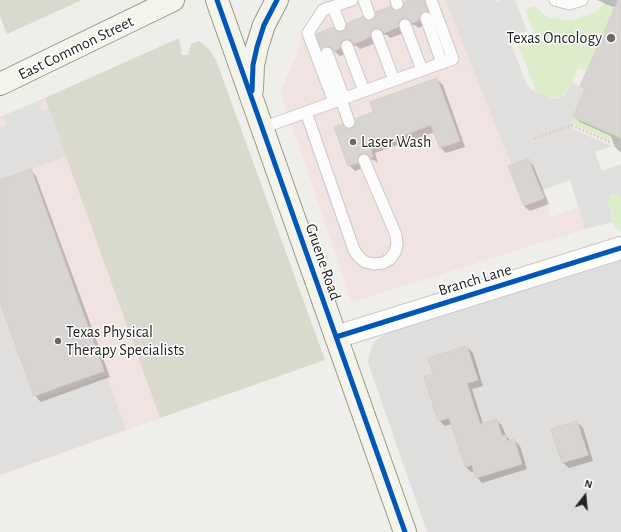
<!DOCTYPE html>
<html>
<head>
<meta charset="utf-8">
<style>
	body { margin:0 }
	#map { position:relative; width:621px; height:532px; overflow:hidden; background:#f0eeeb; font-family:"Alegreya Sans",sans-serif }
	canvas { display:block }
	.north { position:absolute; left:565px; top:476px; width:40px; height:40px; -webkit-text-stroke:3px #fff; paint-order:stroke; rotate:16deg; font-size:11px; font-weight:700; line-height:16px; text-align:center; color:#222 }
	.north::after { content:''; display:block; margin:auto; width:14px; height:18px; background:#222; clip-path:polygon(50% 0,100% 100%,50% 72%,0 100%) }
</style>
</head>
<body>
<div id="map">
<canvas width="621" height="532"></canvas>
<div class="north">N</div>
</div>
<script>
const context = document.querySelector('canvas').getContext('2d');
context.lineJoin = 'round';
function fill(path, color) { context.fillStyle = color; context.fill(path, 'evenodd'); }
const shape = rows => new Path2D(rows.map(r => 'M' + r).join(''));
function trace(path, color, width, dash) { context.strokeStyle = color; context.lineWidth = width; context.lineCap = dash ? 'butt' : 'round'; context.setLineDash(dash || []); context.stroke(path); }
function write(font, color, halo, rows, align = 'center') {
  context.font = font + ' "Alegreya Sans",sans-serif'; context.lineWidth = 3; context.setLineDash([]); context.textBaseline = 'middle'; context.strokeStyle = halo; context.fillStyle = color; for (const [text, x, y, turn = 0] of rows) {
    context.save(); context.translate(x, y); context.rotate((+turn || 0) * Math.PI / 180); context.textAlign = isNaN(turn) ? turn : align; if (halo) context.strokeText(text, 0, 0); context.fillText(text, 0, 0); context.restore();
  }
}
fill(shape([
	[621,260,621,532,427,532,368,363,370,351,375,341,385,334]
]), '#dfdedc');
fill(shape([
	[323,0,445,0,511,164,508,166,523,206,544,198,551,217,578,207,585,229,352,302,280,91,297,55,302,32],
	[45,98,160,418,0,475,0,117]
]), '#f1e3e1');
fill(shape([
	[0,0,82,0,7,34,0,16],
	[179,38,182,55,188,55,191,44,199,41,209,49,216,60,325,360,160,418,45,98]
]), '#d9d9cd');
fill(shape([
	[605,1,616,6,586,71,578,68,568,91,559,98,549,97,536,91,517,42,535,35,525,10,534,6,548,17,566,20,578,19,588,15,597,11],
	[573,117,609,133,621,135,611,138,611,141,571,123],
	[616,193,620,195,621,200,621,232,614,226,608,205,608,197]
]), '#ddeccb');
fill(shape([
	[445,0,495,0,496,2,500,0,515,0,527,31,512,37,511,44,527,85,532,90,554,99,559,98,565,95,568,91,571,82,585,89,572,120,572,127,575,130,612,146,595,152,602,171,621,164,621,200,619,195,616,193,610,195,608,200,608,205,613,222,585,229,570,180,541,191,528,158,511,164],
	[45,98,41,102,40,111,49,108,66,157,0,180,0,128,7,125,5,118,0,119,0,117],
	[0,302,35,400,106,375,126,430,0,475]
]), '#e0dfde');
fill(shape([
	[412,0,427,0,433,17,426,19,425,25,418,28,415,25,409,24,404,33,390,38,387,35,381,34,376,43,360,49,357,46,351,45,346,54,340,56,334,51,328,54,322,48,336,32,342,33,394,12,399,12],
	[597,0,621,0,621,152,620,152,614,146,611,136,580,122,574,116,586,91,581,86,616,8],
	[437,79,443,85,465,147,446,153,441,148,435,132,375,153,378,163,374,160,368,159,363,168,355,171,349,165,347,130,352,129,375,113],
	[527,159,533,165,549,204,530,211,524,206],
	[31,170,36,176,110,377,41,402,35,396,0,299,0,181],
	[467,347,473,353,483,386,472,389,483,424,497,420,502,426,506,436,511,441,514,440,520,446,527,469,482,483,477,477,475,471,471,472,466,467,452,424,445,426,439,420,434,375],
	[577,422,583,428,593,461,569,468,563,463]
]), '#0003');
const building = shape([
	[409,0,424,0,428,11,421,13,419,20,412,23,409,19,403,18,399,21,398,27,384,33,381,29,375,28,371,31,370,37,354,44,351,40,345,39,341,42,340,48,334,51,331,47,328,46,321,49,316,34,333,27,336,31,342,32,346,29,347,23,363,17,367,21,372,20,376,16,376,12,391,6,395,11,399,11,404,6,404,2,409,0],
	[618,0,621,0,621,138,573,117,585,89,580,86,618,0],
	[437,78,460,141,440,148,431,125,370,148,373,157,371,158,368,154,362,153,358,156,358,163,348,166,334,127,342,124,347,129,352,128,356,124,355,119,373,112,370,102,437,78],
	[528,158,544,198,524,206,508,166,528,158],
	[31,169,104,371,34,396,0,302,0,180,31,169],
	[467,346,478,380,467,383,480,424,497,419,502,436,506,435,507,441,514,439,522,464,476,478,472,465,465,467,449,418,438,421,424,376,433,374,428,358,467,346],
	[577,421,588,455,562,463,551,429,577,421]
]);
fill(building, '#d7d4d2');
trace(building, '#d3d0cc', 1);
const lane = shape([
	[364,0,369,14],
	[396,0,397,4],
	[555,0,569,4,582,0],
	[333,7,340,25],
	[426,18,442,63],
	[405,25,422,70],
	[377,35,394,80],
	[347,46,364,91],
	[327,53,344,98],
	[341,99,349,122],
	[334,102,308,33,323,10,352,0],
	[306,112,354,250,359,257,365,262,374,264,383,263,390,259,395,252,397,244,396,235,364,160],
	[262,128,453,59,431,0]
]);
const street = shape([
	[336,337,621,248]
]);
const secondary = shape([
	[217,0,405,532],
	[0,84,173,0],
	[252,89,253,65,257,47,264,25,277,0]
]);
trace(lane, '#c9c8c7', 13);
trace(street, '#c9c8c7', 24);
trace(secondary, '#999a82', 24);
trace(shape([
	[534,139,571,125,612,143]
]), '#dccecd', 2.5, [2, 2]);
trace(lane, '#fdfcfc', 11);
trace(street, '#fdfcfc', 22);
trace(secondary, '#f4f4ed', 22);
trace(shape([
	[217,0,405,532],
	[252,91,253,65,257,47,264,25,277,0],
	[336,337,621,248]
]), '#0057b8', 5);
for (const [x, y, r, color] of [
	[611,38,5,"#6a6968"],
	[353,142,4,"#6a6968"],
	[58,341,4,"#6a6968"]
]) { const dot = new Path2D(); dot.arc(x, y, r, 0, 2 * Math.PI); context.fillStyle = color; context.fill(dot); trace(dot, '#fff', 1.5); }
write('16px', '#222', '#fff', [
	["Texas Oncology",602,38,"right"],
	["Laser Wash",361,142],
	["Texas Physical",66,332],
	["Therapy Specialists",66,350]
], 'left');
write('16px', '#222', '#fff', [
	["East Common Street",76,48,-26],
	["Gruene Road",323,262,71],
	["Branch Lane",475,280,-17]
]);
</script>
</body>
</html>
